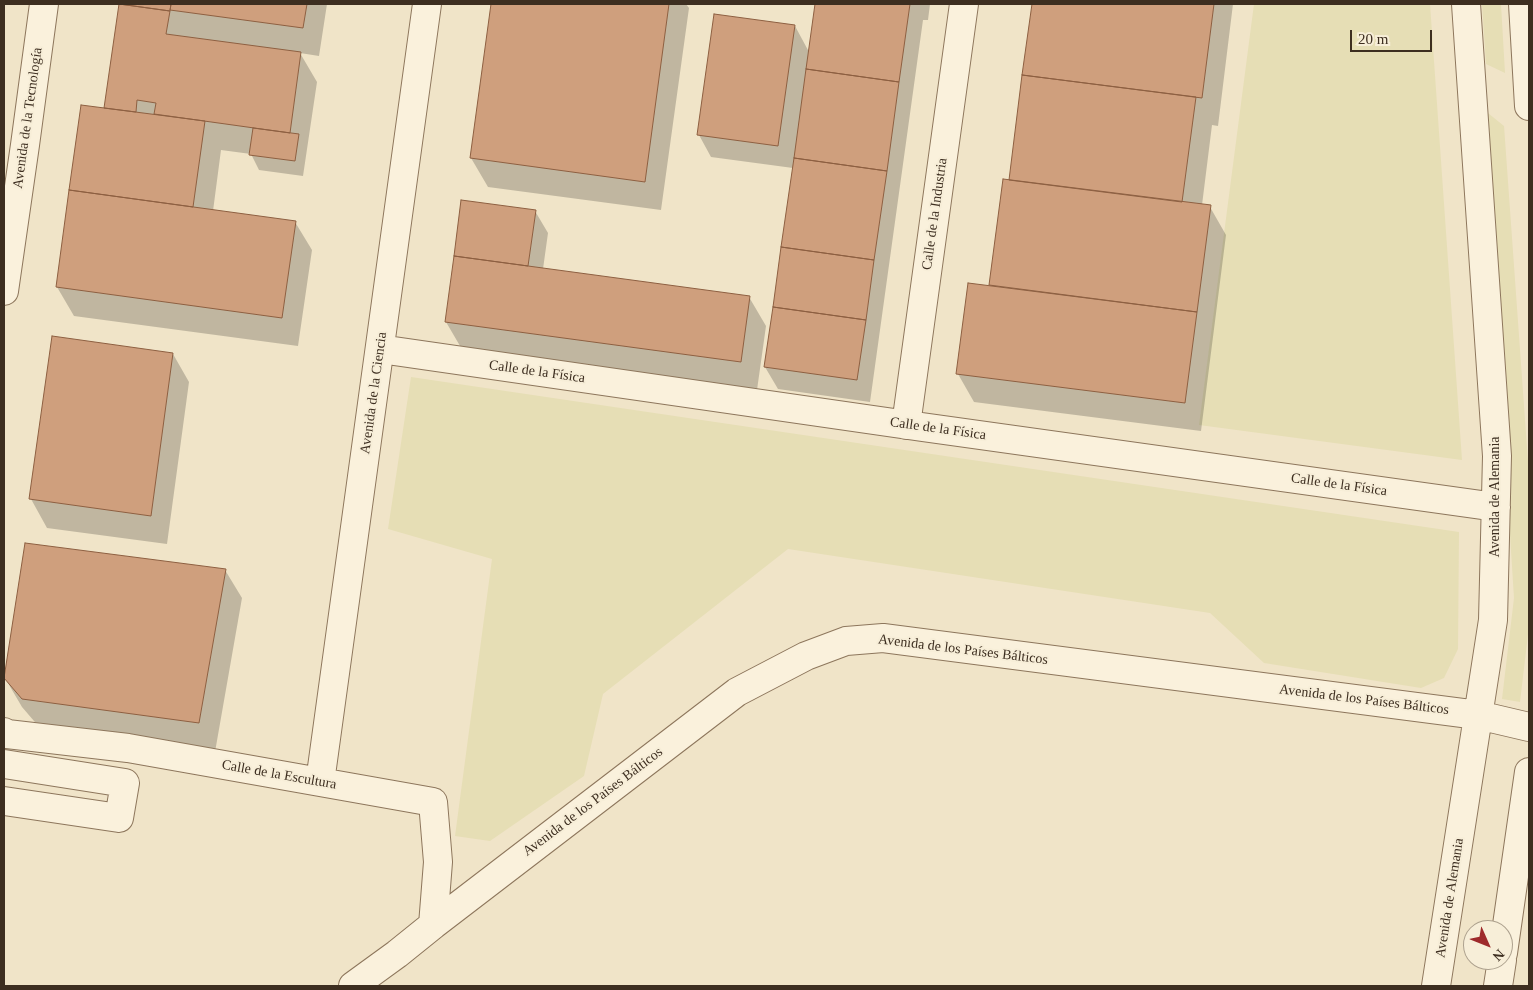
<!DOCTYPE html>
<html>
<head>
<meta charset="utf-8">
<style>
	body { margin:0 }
	#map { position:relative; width:1533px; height:990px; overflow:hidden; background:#f0e4c8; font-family:Georgia,serif }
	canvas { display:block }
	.frame { position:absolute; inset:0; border:5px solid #3d2e20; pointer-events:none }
	.north { position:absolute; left:1463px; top:920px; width:50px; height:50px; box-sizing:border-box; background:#f7eed8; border:1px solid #ada18e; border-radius:50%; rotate:134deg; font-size:14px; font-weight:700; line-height:20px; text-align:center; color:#3d2e20 }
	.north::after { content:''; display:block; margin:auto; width:18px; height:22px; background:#9e2a2b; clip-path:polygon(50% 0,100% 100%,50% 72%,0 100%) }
	.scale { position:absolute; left:1350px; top:30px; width:82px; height:22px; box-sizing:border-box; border:2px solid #3d2e20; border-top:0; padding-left:6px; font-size:15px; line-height:18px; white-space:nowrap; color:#3d2e20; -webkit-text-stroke:4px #f7eed8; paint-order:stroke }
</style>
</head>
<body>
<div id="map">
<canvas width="1533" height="990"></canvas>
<div class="frame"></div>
<div class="north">N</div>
<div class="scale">20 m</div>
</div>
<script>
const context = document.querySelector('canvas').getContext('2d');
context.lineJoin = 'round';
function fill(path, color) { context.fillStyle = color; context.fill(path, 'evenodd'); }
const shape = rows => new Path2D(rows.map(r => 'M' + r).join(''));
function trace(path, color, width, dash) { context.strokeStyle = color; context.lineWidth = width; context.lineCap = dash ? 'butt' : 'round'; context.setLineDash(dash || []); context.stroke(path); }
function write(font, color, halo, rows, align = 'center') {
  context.font = font + ' Georgia,serif'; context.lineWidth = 4; context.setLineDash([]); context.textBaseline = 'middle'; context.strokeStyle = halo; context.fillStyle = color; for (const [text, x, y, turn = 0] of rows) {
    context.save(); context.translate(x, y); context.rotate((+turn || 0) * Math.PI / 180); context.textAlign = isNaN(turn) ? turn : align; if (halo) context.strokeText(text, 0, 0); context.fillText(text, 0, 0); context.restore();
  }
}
fill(shape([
	[1254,4,1430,4,1462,460,1199,425],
	[1482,4,1501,4,1505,73,1486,64],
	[1483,109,1504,126,1529,476,1529,626,1520,702,1502,699,1514,598],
	[411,377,1459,532,1458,649,1444,678,1421,688,1264,663,1210,613,788,549,603,694,584,776,490,841,455,836,492,559,388,529]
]), '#e6deb5');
fill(shape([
	[120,4,327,4,319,56,300,53,317,82,303,176,259,170,251,154,221,150,213,211,295,222,312,250,298,346,74,316,57,287,105,109],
	[493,4,686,4,689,8,661,210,488,187,471,158],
	[806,4,930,4,928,20,923,20,870,402,778,389,765,367,793,168,711,157,699,135,795,26,809,52,816,5],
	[1033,4,1233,4,1218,126,1212,125,1202,205,1210,207,1226,235,1201,431,974,402,958,374,990,287,1004,181,1010,181],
	[535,211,548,233,543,269,749,297,766,326,757,390,463,351,446,322],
	[173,354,189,382,167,544,47,528,31,499],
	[225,570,242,598,215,752,40,728,22,707,5,678]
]), '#0003');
const building = shape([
	[119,4,171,4,170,11,119,4],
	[119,4,170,11,166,34,301,52,290,133,154,114,156,103,137,100,136,112,104,108,119,4],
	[171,4,307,4,303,28,170,10,171,4],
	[491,4,669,4,645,182,470,158,491,4],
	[815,4,910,4,899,82,806,69,815,4],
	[1032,4,1214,4,1202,98,1022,75,1032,4],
	[714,14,795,25,778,146,697,135,714,14],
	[806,69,899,82,887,171,794,158,806,69],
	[1022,75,1196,97,1182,202,1009,180,1022,75],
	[81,105,205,121,193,207,69,190,81,105],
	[253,128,299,134,295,161,249,155,253,128],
	[794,158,887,171,874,260,781,247,794,158],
	[1003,179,1211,205,1197,312,989,285,1003,179],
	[69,190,296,221,282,318,56,287,69,190],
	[461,200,536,210,528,266,454,256,461,200],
	[781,247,874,260,866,320,773,307,781,247],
	[454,256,750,296,741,362,445,322,454,256],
	[968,283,1197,312,1185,403,956,374,968,283],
	[773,307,866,320,857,380,764,367,773,307],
	[52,336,173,353,151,516,29,499,52,336],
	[25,543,226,569,199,723,22,699,4,678,25,543]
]);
fill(building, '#cf9f7d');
trace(building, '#8d5f41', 1);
const minor = shape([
	[1523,4,1529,106],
	[4,291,25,145,44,4],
	[380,349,922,427,1496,507],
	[906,425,964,4],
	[4,732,7,734,128,748,433,802,438,862,433,925],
	[4,764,125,783,119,818,4,801],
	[320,782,427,4],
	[1503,953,1529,772],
	[353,986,397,954,433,925,737,692,806,656,846,641,883,638,1478,715,1529,727],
	[1436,986,1493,620,1497,456,1466,4],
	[1498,986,1502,960]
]);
trace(minor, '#8d765c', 30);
trace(minor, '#faf1dc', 28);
write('14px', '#3d2e20', '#f7eed8', [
	["Avenida de la Tecnología",28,118,-82],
	["Calle de la Industria",935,214,-82],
	["Calle de la Física",537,372,8],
	["Avenida de la Ciencia",374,393,-82],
	["Calle de la Física",938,429,8],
	["Calle de la Física",1339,485,8],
	["Avenida de Alemania",1495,497,-90],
	["Avenida de los Países Bálticos",963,650,7],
	["Avenida de los Países Bálticos",1364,700,7],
	["Calle de la Escultura",279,775,10],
	["Avenida de los Países Bálticos",593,802,-37],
	["Avenida de Alemania",1450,898,-81]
]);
</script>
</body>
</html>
